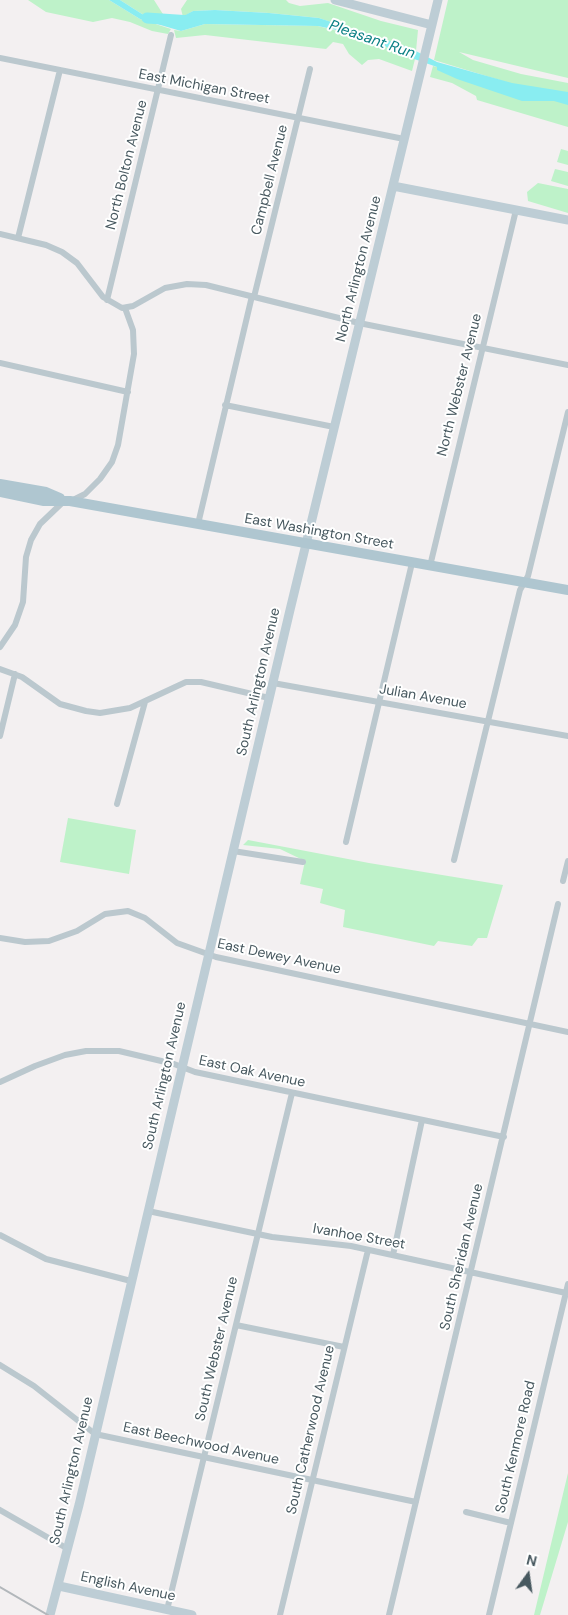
<!DOCTYPE html>
<html>
<head>
<meta charset="utf-8">
<style>
	body { margin:0 }
	#map { position:relative; width:568px; height:1615px; overflow:hidden; background:#f3f0f1; font-family:"DM Sans",sans-serif }
	canvas { display:block }
	.north { position:absolute; left:503px; top:1550px; width:50px; height:50px; -webkit-text-stroke:4px #fff; paint-order:stroke; rotate:14deg; font-size:14px; font-weight:700; line-height:20px; text-align:center; color:#47585f }
	.north::after { content:''; display:block; margin:auto; width:18px; height:22px; background:#47585f; clip-path:polygon(50% 0,100% 100%,50% 72%,0 100%) }
</style>
</head>
<body>
<div id="map">
<canvas width="568" height="1615"></canvas>
<div class="north">N</div>
</div>
<script>
const context = document.querySelector('canvas').getContext('2d');
context.lineJoin = 'round';
function fill(path, color) { context.fillStyle = color; context.fill(path, 'evenodd'); }
const shape = rows => new Path2D(rows.map(r => 'M' + r).join(''));
function trace(path, color, width, dash) { context.strokeStyle = color; context.lineWidth = width; context.lineCap = dash ? 'butt' : 'round'; context.setLineDash(dash || []); context.stroke(path); }
function write(font, color, halo, rows, align = 'center') {
  context.font = font + ' "DM Sans",sans-serif'; context.lineWidth = 4; context.setLineDash([]); context.textBaseline = 'middle'; context.strokeStyle = halo; context.fillStyle = color; for (const [text, x, y, turn = 0] of rows) {
    context.save(); context.translate(x, y); context.rotate((+turn || 0) * Math.PI / 180); context.textAlign = isNaN(turn) ? turn : align; if (halo) context.strokeText(text, 0, 0); context.fillText(text, 0, 0); context.restore();
  }
}
fill(shape([
	[28,0,109,0,140,19,171,29,168,34,152,31,130,22,112,18,93,22,46,12],
	[120,0,154,0,168,22,142,14],
	[187,0,286,0,289,3,300,6,328,3,381,21,418,30,416,51,319,18,269,13,215,10,193,11,183,17,181,9],
	[448,0,568,0,568,78,459,52,473,60,521,74,568,83,568,94,519,86,434,60],
	[205,24,318,26,373,40,415,59,412,71,379,59,368,60,362,65,349,54,343,44,333,42,326,49,205,35,176,38,174,30,181,31],
	[433,66,568,103,568,127,477,100,476,96,452,83,430,77],
	[561,149,568,151,568,165,557,162],
	[555,169,568,172,568,186,551,181],
	[538,183,568,189,568,213,528,201,527,192],
	[68,818,136,830,129,874,60,862],
	[248,840,369,863,503,885,487,938,478,938,472,946,438,941,434,946,343,927,345,910,320,903,323,889,300,884,305,861,280,849,243,845],
	[568,1473,568,1522,540,1615,534,1615]
]), '#bef2c9');
fill(shape([
	[109,0,120,0,142,14,168,22,178,19,193,11,215,10,269,13,319,18,408,47,437,62,512,83,568,92,568,105,554,101,522,101,457,79,437,70,437,67,400,54,373,40,341,31,318,26,205,24,181,31,140,19]
]), '#89edf1');
trace(shape([
	[147,18,191,21]
]), '#89edf1', 11);
trace(shape([
	[0,58,404,139],
	[0,234,46,245,62,252,77,263,103,297,122,308,133,306,165,288,187,284,206,285,359,323,568,365],
	[18,238,60,70],
	[254,297,310,69],
	[107,300,171,35],
	[0,363,128,392],
	[225,405,334,427],
	[73,500,85,494,100,479,112,462,118,445,134,354,133,330,125,308],
	[198,524,252,296],
	[430,566,516,210],
	[0,647,15,625,23,602,26,557,31,540,40,524,63,502],
	[0,669,22,677,60,704,86,711,100,713,130,708,186,682,201,682,269,698],
	[273,683,568,736],
	[0,736,15,674],
	[117,804,145,702],
	[346,842,412,563],
	[233,851,303,862],
	[454,860,520,590,528,576,568,412],
	[563,881,568,861],
	[0,938,25,942,49,941,77,931,105,914,128,911,145,918,177,943,216,957,568,1032],
	[0,1082,35,1066,65,1055,86,1051,119,1051,174,1064,195,1072,504,1137],
	[148,1211,272,1237,351,1246,566,1293],
	[0,1235,46,1259,131,1281],
	[393,1255,422,1120],
	[236,1325,344,1347],
	[0,1365,34,1386,95,1434,416,1502],
	[0,1510,68,1549],
	[466,1512,511,1523],
	[167,1610,292,1093],
	[280,1615,368,1250],
	[389,1615,558,904],
	[489,1615,568,1284]
]), '#bbc8ce', 6);
trace(shape([
	[335,0,432,25],
	[393,186,568,220],
	[59,1586,192,1615],
	[50,1615,79,1505,290,610,438,0]
]), '#bdcdd5', 9);
trace(shape([
	[0,484,46,492,60,498],
	[0,492,44,501,70,501,568,590]
]), '#afc6d0', 10);
trace(shape([
	[0,1587,48,1615]
]), '#b2b7bb', 2);
write('14px', '#47585f', '#fff', [
	["East Michigan Street",204,87,11],
	["North Bolton Avenue",127,165,-76],
	["Campbell Avenue",270,180,-76],
	["North Arlington Avenue",359,269,-76],
	["North Webster Avenue",460,385,-76],
	["East Washington Street",319,532,10],
	["South Arlington Avenue",259,682,-77],
	["Julian Avenue",423,697,10],
	["East Dewey Avenue",279,957,12],
	["East Oak Avenue",252,1072,12],
	["South Arlington Avenue",165,1076,-77],
	["Ivanhoe Street",359,1237,10],
	["South Sheridan Avenue",462,1257,-77],
	["South Webster Avenue",217,1349,-77],
	["South Catherwood Avenue",311,1430,-77],
	["East Beechwood Avenue",201,1444,12],
	["South Kenmore Road",516,1447,-77],
	["South Arlington Avenue",72,1471,-77],
	["English Avenue",128,1587,12]
]);
write('italic 15px', '#097f84', '#fff', [
	["Pleasant Run",372,40,19]
]);
</script>
</body>
</html>
